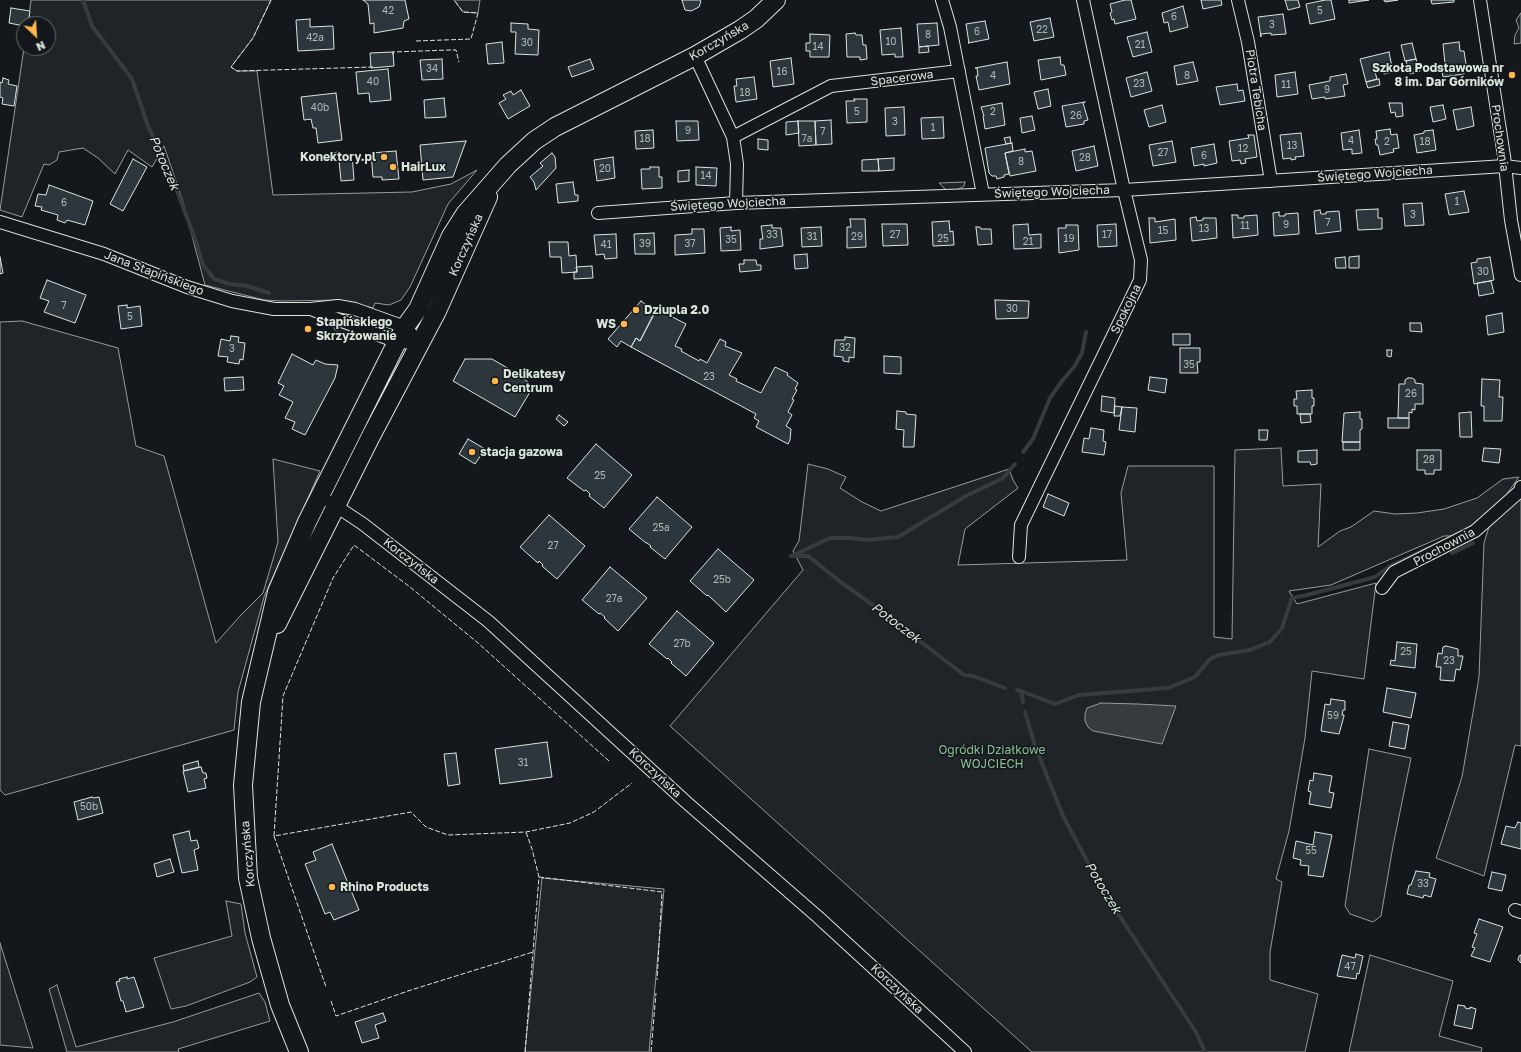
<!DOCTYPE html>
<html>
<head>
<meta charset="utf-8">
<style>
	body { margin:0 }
	#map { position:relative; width:1521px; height:1052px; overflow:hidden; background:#14181c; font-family:"Golos Text",sans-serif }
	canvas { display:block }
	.north { position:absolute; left:16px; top:16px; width:40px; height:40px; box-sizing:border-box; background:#14181c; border:1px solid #626a69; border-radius:50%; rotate:155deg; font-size:11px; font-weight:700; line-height:16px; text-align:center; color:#d8e6dc }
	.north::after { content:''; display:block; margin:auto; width:14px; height:18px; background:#ffb74d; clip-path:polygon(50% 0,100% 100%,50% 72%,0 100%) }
</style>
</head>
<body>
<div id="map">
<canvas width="1521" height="1052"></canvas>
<div class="north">N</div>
</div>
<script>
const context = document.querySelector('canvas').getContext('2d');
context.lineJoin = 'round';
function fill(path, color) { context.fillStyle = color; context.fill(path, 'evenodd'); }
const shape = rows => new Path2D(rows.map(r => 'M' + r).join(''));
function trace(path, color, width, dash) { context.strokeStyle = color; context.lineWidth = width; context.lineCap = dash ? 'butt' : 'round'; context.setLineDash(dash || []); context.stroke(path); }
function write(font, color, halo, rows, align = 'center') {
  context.font = font + ' "Golos Text",sans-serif'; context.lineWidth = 3; context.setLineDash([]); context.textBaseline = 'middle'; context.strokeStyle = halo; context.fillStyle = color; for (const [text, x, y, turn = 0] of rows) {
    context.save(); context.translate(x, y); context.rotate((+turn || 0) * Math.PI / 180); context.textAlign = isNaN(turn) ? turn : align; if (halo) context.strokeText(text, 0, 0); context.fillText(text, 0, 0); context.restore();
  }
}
const green = shape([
	[31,0,271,0,253,38,231,67,237,71,257,71,273,195,412,192,451,184,477,170,448,204,410,287,401,300,389,305,375,303,373,308,340,300,282,301,264,300,205,285,183,202,164,146,152,167,128,150,115,174,98,158,83,148,59,152,57,160,49,165,44,164,22,217,0,210,24,48,48,48,48,24,28,24,31,0],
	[454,0,480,0,478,13,463,12,454,0],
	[1521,13,1521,43,1514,44,1515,35,1519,28,1516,20,1521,13],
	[965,182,964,186,953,192,947,191,939,183,965,182],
	[335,310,375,320,373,326,335,313,335,310],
	[22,321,118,348,136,446,164,456,216,643,241,615,263,593,278,542,273,459,320,471,264,597,238,692,234,730,5,795,0,790,0,322,22,321],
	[333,326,355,331,364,335,363,337,357,338,348,335,339,333,335,330,333,326],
	[1281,448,1283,486,1321,484,1318,547,1340,531,1351,527,1374,511,1395,514,1417,513,1444,509,1477,498,1503,479,1519,477,1504,498,1459,536,1444,536,1331,585,1289,591,1297,604,1376,583,1364,679,1312,671,1305,738,1289,831,1276,879,1282,882,1270,952,1270,980,1318,994,1305,1052,1032,1052,670,726,803,570,793,551,799,541,808,464,828,469,846,477,840,488,862,502,881,511,1009,469,1013,480,1018,488,965,529,958,565,1127,560,1121,493,1128,466,1214,466,1214,637,1232,639,1235,450,1281,448],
	[1521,497,1521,746,1515,745,1484,876,1436,858,1462,777,1479,677,1484,543,1489,527,1521,497],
	[1369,749,1411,758,1393,846,1381,916,1373,922,1350,914,1345,906,1369,749],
	[542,878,664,889,649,1052,525,1052,542,878],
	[226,901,241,904,245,933,257,977,250,982,186,1006,171,1009,154,958,232,936,226,901],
	[0,943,33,1048,0,1045,0,943],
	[1370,955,1453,981,1439,1036,1482,1048,1481,1052,1349,1052,1370,955],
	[57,985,76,1047,173,1022,259,993,265,1002,270,1021,178,1049,179,1052,67,1052,49,989,57,985]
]);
fill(green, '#202428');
trace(green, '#939e99', 1);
const water = shape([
	[1101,703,1138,704,1176,706,1162,744,1093,731,1088,727,1085,721,1085,714,1087,708,1101,703]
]);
fill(water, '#363b3e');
trace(water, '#939e99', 1);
trace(shape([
	[83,0,92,26,132,79,148,126,169,169,196,242,203,265,214,279,230,284,247,286,269,293],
	[1023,452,1033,439,1050,398,1062,381,1074,367,1082,353,1086,332],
	[1452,553,1473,543],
	[794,555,830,538,851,538,866,540,898,537,966,496,1003,478,1015,464],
	[791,556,808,556,842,583,877,608,964,675,973,676,1005,688],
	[1017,690,1021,691,1023,702],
	[1021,691,1055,704,1079,695,1168,688,1195,677,1210,659,1219,655,1250,650,1270,642,1282,628,1292,598,1307,595,1375,577,1390,566,1429,548],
	[1025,712,1035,746,1063,816,1103,891,1196,1032,1205,1052]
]), '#363b3e', 4);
const building = shape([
	[363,0,405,0,409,19,404,21,403,28,374,33,374,23,370,24,368,4,363,0],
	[682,0,700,0,701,1,699,7,691,11,685,10,682,0],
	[1125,0,1131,0,1136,19,1115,24,1114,19,1112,20,1110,13,1112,12,1110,4,1125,0],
	[1201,0,1221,0,1222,5,1203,9,1201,0],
	[1285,0,1298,0,1300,7,1288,10,1285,0],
	[1325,0,1331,0,1335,19,1310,24,1306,4,1325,0],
	[1349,0,1369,0,1349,3,1349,0],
	[1384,0,1398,0,1385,2,1384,0],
	[1431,0,1454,0,1454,2,1432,4,1431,0],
	[1183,6,1188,27,1170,32,1168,22,1164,23,1162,13,1183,6],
	[11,8,30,11,28,24,24,24,24,26,9,23,11,8],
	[1283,14,1286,34,1271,35,1271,33,1261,34,1261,37,1258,17,1283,14],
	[1050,18,1054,37,1034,41,1030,22,1050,18],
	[310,19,310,27,333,26,334,49,298,51,296,20,310,19],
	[985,21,989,39,968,43,969,43,966,24,985,21],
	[511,23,528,24,528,29,539,30,538,55,515,54,516,32,511,32,511,23],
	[937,23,939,45,919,47,917,24,937,23],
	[901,28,903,57,895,57,895,54,882,55,880,30,901,28],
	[1147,32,1152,52,1133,57,1127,37,1147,32],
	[855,33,856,35,862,35,863,45,866,45,867,59,860,60,860,57,847,57,846,34,855,33],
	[810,34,830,35,829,57,810,57,810,51,806,51,806,43,810,43,810,34],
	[502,42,504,63,488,64,486,44,502,42],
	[1459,42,1460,51,1464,51,1466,64,1463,65,1464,74,1443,77,1441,66,1445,64,1443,44,1459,42],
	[1412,43,1416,59,1405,61,1401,45,1412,43],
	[928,46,929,52,919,53,919,47,928,46],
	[393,52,394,66,371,68,370,53,393,52],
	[1389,52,1393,72,1384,74,1383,70,1375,72,1377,79,1366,82,1360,59,1389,52],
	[1060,57,1061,65,1064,65,1066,75,1041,80,1038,60,1060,57],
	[791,58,794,84,773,87,770,61,791,58],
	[442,59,443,79,422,80,420,60,442,59],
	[590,59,594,69,572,77,568,67,590,59],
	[1416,59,1420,71,1410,74,1406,61,1416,59],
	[1007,62,1010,84,979,90,976,76,978,76,977,68,975,68,1007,62],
	[1193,62,1198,81,1177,85,1174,66,1193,62],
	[388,69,391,100,370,102,369,93,358,94,356,72,388,69],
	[1147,72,1152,91,1131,97,1126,78,1147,72],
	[1295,72,1298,94,1277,97,1275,75,1295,72],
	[1346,74,1348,84,1343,85,1345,96,1325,99,1325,97,1312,99,1309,85,1330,81,1330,77,1346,74],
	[754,77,757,99,736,102,734,86,737,86,736,79,754,77],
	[3,78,9,80,8,84,17,86,14,106,2,104,3,98,0,97,0,82,2,83,3,78],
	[1379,79,1380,85,1368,88,1366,82,1379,79],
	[1237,84,1238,91,1243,90,1245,101,1220,105,1216,87,1237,84],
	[1048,89,1051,106,1038,109,1034,92,1048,89],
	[521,90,530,106,508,119,499,103,506,99,503,95,511,91,513,95,521,90],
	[336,93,342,140,318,143,316,128,313,128,311,119,304,120,301,97,336,93],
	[444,98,446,117,425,118,424,100,444,98],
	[854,99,867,99,867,122,847,123,846,101,855,101,854,99],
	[1085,102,1083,103,1088,120,1084,121,1084,124,1066,127,1062,106,1085,102],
	[1002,103,1005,125,985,129,983,116,984,116,981,107,1002,103],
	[1389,103,1402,103,1403,116,1396,117,1395,112,1391,113,1389,103],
	[1162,105,1166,122,1149,127,1144,110,1162,105],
	[1443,105,1446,119,1433,122,1430,107,1443,105],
	[904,107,905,135,886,136,885,108,904,107],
	[1471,107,1474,126,1457,130,1453,110,1471,107],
	[1032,116,1035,130,1022,133,1020,118,1032,116],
	[943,117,944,138,922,139,921,118,943,117],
	[831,120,832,144,816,145,815,121,831,120],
	[676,121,698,121,699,140,677,141,676,121],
	[798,121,815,121,816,145,799,146,798,121],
	[798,121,799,133,786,135,786,122,798,121],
	[1390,129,1391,135,1397,134,1399,148,1393,149,1394,152,1380,155,1378,145,1376,145,1375,139,1377,139,1376,131,1390,129],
	[653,130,654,148,636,149,635,131,653,130],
	[1359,130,1362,153,1352,154,1352,149,1343,150,1341,133,1359,130],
	[1433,130,1436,150,1417,153,1414,135,1424,133,1424,131,1433,130],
	[1301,133,1304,156,1295,157,1296,159,1291,160,1291,158,1283,159,1280,135,1301,133],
	[1248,135,1254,135,1257,157,1245,159,1246,163,1241,164,1240,160,1232,161,1229,141,1249,138,1248,135],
	[1010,137,1011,143,1006,144,1004,138,1010,137],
	[758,139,768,140,768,150,758,149,758,139],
	[466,141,453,177,423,180,420,145,466,141],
	[1172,141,1176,162,1153,166,1149,145,1172,141],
	[1012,143,1013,151,1005,153,1009,174,1004,175,1004,177,997,179,996,176,992,176,989,173,985,148,1012,143],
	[1214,144,1217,163,1204,166,1204,164,1194,166,1191,148,1214,144],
	[1094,146,1098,166,1076,171,1072,151,1094,146],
	[1025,149,1025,152,1032,151,1036,171,1010,176,1005,153,1025,149],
	[396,151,399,179,382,180,382,177,373,177,371,153,396,151],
	[338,152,339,156,352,154,354,180,341,181,339,160,329,160,328,154,338,152],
	[552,153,555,157,556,168,536,190,534,182,530,177,543,166,540,163,552,153],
	[613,157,615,178,597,181,594,160,613,157],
	[894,158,894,170,879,171,878,159,894,158],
	[133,159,147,167,123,211,110,204,133,159],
	[878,159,879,171,862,171,862,160,878,159],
	[650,167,659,167,659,177,662,177,662,188,642,189,641,169,650,169,650,167],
	[696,167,717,168,716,186,696,185,696,167],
	[689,170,689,181,678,182,678,171,689,170],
	[573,182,575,195,578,195,578,201,558,203,556,184,573,182],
	[49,185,93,201,85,225,67,220,65,223,57,220,58,215,41,210,42,207,35,206,38,194,46,195,49,185],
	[1464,191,1469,212,1449,215,1445,194,1464,191],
	[1422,203,1424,225,1405,226,1403,204,1422,203],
	[1378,209,1378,218,1382,218,1382,229,1358,230,1356,210,1378,209],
	[1320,210,1321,214,1326,214,1326,212,1339,211,1341,231,1316,234,1314,211,1320,210],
	[1279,212,1279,216,1285,216,1285,214,1298,213,1299,234,1274,236,1273,213,1279,212],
	[1232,215,1238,215,1238,218,1244,218,1244,216,1257,215,1258,235,1233,238,1232,215],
	[1196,217,1197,221,1203,220,1203,218,1216,218,1217,238,1192,241,1190,218,1196,217],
	[1149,218,1155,218,1155,222,1175,219,1176,240,1150,243,1149,218],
	[850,219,865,219,866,247,847,248,847,227,851,227,850,219],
	[949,221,950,232,953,231,954,245,933,246,932,222,949,221],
	[882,224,907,224,908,245,883,246,882,224],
	[1028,224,1029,235,1041,234,1041,248,1014,249,1013,225,1028,224],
	[1116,224,1117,246,1098,247,1097,225,1116,224],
	[772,225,772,228,781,228,783,246,760,249,760,239,763,239,761,226,772,225],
	[1066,225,1078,225,1079,250,1059,253,1058,228,1066,228,1066,225],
	[731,227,731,231,740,230,741,250,721,251,720,228,731,227],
	[821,227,822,246,802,247,801,228,821,227],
	[976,227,980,227,981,229,991,229,992,244,978,245,976,227],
	[692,229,704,229,705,253,675,255,675,235,692,234,692,229],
	[654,233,655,254,635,254,634,234,654,233],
	[616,234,617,258,605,259,604,254,596,255,594,235,616,234],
	[549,242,568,242,569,256,576,255,577,272,562,273,561,257,550,257,549,242],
	[807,254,808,268,795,269,794,255,807,254],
	[1359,256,1359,268,1349,268,1349,257,1359,256],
	[0,257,3,273,0,274,0,257],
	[1345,257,1346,268,1336,268,1335,258,1345,257],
	[1490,257,1494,280,1474,284,1471,263,1477,262,1477,259,1490,257],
	[744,260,756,260,757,265,761,265,761,270,740,272,739,264,744,264,744,260],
	[592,266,593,278,574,279,574,272,577,272,576,267,592,266],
	[47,280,86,295,75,323,44,312,49,301,40,298,47,280],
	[1491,281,1494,293,1479,296,1477,283,1491,281],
	[995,300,1029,301,1028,318,996,319,995,300],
	[641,301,655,311,640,341,636,338,631,347,621,341,617,347,608,339,641,301],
	[127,305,127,308,140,306,142,326,121,329,118,306,127,305],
	[657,309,686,324,675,346,682,349,681,351,699,361,700,359,707,363,720,339,726,342,725,346,742,353,729,375,737,379,736,381,761,393,775,367,788,373,787,375,798,383,795,389,797,390,792,399,794,400,788,412,792,415,786,426,791,429,790,440,788,444,756,427,759,421,754,418,756,414,631,347,636,338,640,341,657,309],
	[1502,313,1504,332,1488,335,1486,316,1502,313],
	[1410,323,1421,323,1422,332,1410,331,1410,323],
	[1173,334,1190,334,1190,345,1173,345,1173,334],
	[231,336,239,337,238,342,245,343,243,360,240,359,239,364,227,362,228,357,218,356,221,339,230,341,231,336],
	[845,337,855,338,854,358,849,357,849,362,843,361,843,357,834,356,835,340,845,340,845,337],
	[1180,348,1200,348,1200,362,1197,362,1198,373,1180,373,1180,348],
	[1387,350,1392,350,1391,357,1387,356,1387,350],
	[292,354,313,365,316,360,325,364,338,365,335,378,305,435,292,429,295,422,285,418,293,402,279,395,284,386,278,383,292,354],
	[884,356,901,357,901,374,884,373,884,356],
	[465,359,492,359,521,376,533,387,515,417,453,381,465,359],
	[243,377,244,390,225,391,224,378,243,377],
	[1150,377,1167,379,1165,393,1148,390,1150,377],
	[1408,378,1412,378,1415,380,1415,383,1423,384,1423,404,1415,404,1415,410,1412,409,1412,413,1409,412,1409,418,1398,418,1399,384,1405,384,1405,380,1408,378],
	[1482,379,1500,380,1499,397,1503,397,1502,421,1484,421,1484,406,1481,406,1482,379],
	[1312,390,1312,398,1314,398,1314,406,1312,406,1312,414,1297,414,1297,406,1294,406,1294,399,1297,399,1296,391,1312,390],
	[1102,396,1115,398,1114,413,1101,411,1102,396],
	[1115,406,1122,407,1120,416,1114,416,1115,406],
	[1122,407,1137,408,1135,432,1119,430,1122,407],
	[897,411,906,412,906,414,916,415,914,447,903,447,904,430,896,429,897,411],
	[1360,412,1360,419,1362,419,1362,429,1360,430,1360,442,1342,442,1344,413,1360,412],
	[1471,412,1472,437,1460,437,1459,413,1471,412],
	[1300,414,1310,414,1311,422,1301,423,1300,414],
	[559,415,568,422,564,426,556,419,559,415],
	[1388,418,1409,418,1409,428,1388,428,1388,418],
	[1091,428,1104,430,1103,441,1106,442,1104,455,1082,452,1084,438,1089,439,1091,428],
	[1259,430,1268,430,1267,440,1259,440,1259,430],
	[468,439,485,449,475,464,459,454,468,439],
	[1343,442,1360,442,1360,450,1343,450,1343,442],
	[596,444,632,475,604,508,589,496,590,494,586,490,584,491,567,478,596,444],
	[1484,448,1501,449,1499,463,1482,461,1484,448],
	[1317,450,1317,464,1311,465,1310,462,1298,462,1298,451,1317,450],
	[1417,450,1441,450,1441,470,1434,470,1434,474,1425,474,1425,470,1417,470,1417,450],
	[1048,494,1069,503,1064,516,1043,507,1048,494],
	[657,497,692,527,665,559,650,547,651,546,647,543,646,543,629,529,657,497],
	[549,515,585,546,557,579,542,566,543,565,539,561,538,563,520,547,549,515],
	[718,549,754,580,726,612,708,595,707,596,690,581,718,549],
	[610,567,647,598,618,631,604,618,605,617,600,613,599,614,582,600,610,567],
	[677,611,714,643,686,676,671,663,672,662,668,658,667,659,649,644,677,611],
	[1397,642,1417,644,1415,668,1390,665,1391,660,1395,661,1397,642],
	[1446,646,1458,649,1458,656,1463,656,1460,670,1456,669,1454,681,1440,680,1441,667,1436,667,1438,653,1442,654,1443,647,1446,646],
	[1387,688,1416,693,1411,718,1383,712,1387,688],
	[1331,699,1345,701,1345,710,1343,710,1342,715,1344,715,1344,716,1339,734,1321,731,1325,704,1330,705,1331,699],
	[1393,722,1409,725,1405,749,1389,746,1393,722],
	[547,742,552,777,500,784,495,749,547,742],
	[456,753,460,784,448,786,444,754,456,753],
	[198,761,199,767,184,771,183,765,198,761],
	[201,767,203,773,206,773,207,778,204,779,206,788,188,792,183,771,201,767],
	[1314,773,1332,776,1329,792,1334,793,1331,808,1309,804,1311,792,1308,791,1310,780,1313,781,1314,773],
	[92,797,93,798,99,797,103,813,78,820,74,802,92,797],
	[1518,822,1521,823,1521,849,1501,844,1506,826,1515,828,1518,822],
	[189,831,191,841,197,840,199,848,194,850,198,870,182,873,173,835,189,831],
	[1315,832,1332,835,1323,877,1308,875,1309,866,1300,865,1301,860,1293,858,1296,841,1313,845,1315,832],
	[332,844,359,910,334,920,330,912,325,914,305,864,316,860,313,852,332,844],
	[170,859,174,872,157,877,154,864,170,859],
	[1416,871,1430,873,1429,877,1436,879,1431,897,1424,895,1423,898,1407,894,1409,885,1411,885,1416,871],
	[1492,872,1506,875,1502,891,1488,888,1492,872],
	[1479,919,1503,927,1490,962,1471,956,1475,948,1472,947,1477,934,1474,933,1479,919],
	[1356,954,1363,956,1359,974,1357,973,1356,979,1337,976,1342,955,1355,958,1356,954],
	[1521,955,1521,963,1518,960,1519,956,1521,955],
	[127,977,127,979,134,977,144,1007,126,1012,123,1001,121,1001,116,982,120,981,119,979,127,977],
	[1458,1005,1465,1006,1465,1008,1470,1009,1470,1007,1476,1009,1472,1029,1454,1025,1458,1005],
	[383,1013,386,1021,375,1025,379,1038,362,1043,355,1022,383,1013]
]);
fill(building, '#2c363c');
trace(building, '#d8e6dc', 1);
const street = shape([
	[942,0,950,27,983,194],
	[1238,0,1248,42,1271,181],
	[1480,0,1504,156,1511,220,1521,275],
	[695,56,733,137,737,164,736,203],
	[733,137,831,86,959,71],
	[598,213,736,203,1124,190,1505,166,1521,168],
	[0,222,104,254,187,287,232,301,274,309,310,309,338,306,355,309,405,327,420,343],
	[313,310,397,342,420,343],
	[330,502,363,524,488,621,686,802,818,917,965,1052],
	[1019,557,1021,525,1140,280,1141,260,1124,190,1083,0],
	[1382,588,1394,572,1475,531,1520,491,1521,487],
	[1515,910,1521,912]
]);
const secondary = shape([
	[277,624,371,436,437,311,488,197],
	[299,1052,280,1005,261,938,248,878,243,785,251,702,277,592,307,522,397,342,405,327,418,309,451,236,465,214,508,165,534,141,555,127,695,56,740,30,756,19,776,0]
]);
trace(street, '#d8e6dc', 14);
trace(secondary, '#d8e6dc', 20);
trace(street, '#14181c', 12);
trace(secondary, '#14181c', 18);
trace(shape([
	[271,0,253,38,231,67,237,71,373,67],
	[416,41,471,39,478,13,463,12,454,0],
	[393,55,393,52,450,50,456,50,459,62],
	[609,761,478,643,410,587,354,545,333,578,283,696,274,836,411,812,426,827,448,835,526,832,570,823,594,812,632,783],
	[274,836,326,987],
	[539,877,662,892,657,980],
	[331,1001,336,1016,411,990,533,952],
	[525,1052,539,877,532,849,526,832],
	[651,1052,656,993]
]), '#d8e6dc', 1, [5, 2]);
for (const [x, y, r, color] of [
	[1512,75,4,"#ffb74d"],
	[384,157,4,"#ffb74d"],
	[393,167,4,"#ffb74d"],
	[636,310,4,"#ffb74d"],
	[624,324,4,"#ffb74d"],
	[308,329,4,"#ffb74d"],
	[495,381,4,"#ffb74d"],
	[472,452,4,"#ffb74d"],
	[332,887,4,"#ffb74d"]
]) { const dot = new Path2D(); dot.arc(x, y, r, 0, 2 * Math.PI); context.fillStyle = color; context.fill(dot); trace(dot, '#14181c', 1.5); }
write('10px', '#adbab4', null, [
	["42",388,11],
	["5",1320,11],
	["6",1174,17],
	["3",1272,25],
	["22",1042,30],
	["6",977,32],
	["8",928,35],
	["42a",315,38],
	["10",891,42],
	["30",527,43],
	["21",1140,45],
	["14",818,47],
	["34",432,69],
	["16",782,72],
	["4",993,76],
	["8",1187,76],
	["40",373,82],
	["23",1139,84],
	["11",1286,85],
	["9",1327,90],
	["18",745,93],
	["40b",320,108],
	["5",857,112],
	["2",993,112],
	["26",1076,116],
	["3",895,122],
	["1",933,128],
	["9",688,131],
	["7",823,132],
	["18",645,139],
	["7a",807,139],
	["4",1351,141],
	["2",1387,142],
	["18",1425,142],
	["13",1292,146],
	["12",1243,149],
	["27",1163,153],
	["6",1204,156],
	["28",1085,158],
	["8",1021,162],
	["20",605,169],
	["14",706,176],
	["1",1457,202],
	["6",64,203],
	["3",1413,215],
	["7",1328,223],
	["9",1286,225],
	["11",1245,226],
	["13",1204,229],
	["15",1163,231],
	["33",772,235],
	["27",895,235],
	["17",1107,235],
	["31",812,237],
	["29",857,237],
	["25",943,239],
	["19",1069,239],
	["35",731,240],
	["21",1028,242],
	["39",645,244],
	["37",690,244],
	["41",606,245],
	["30",1483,272],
	["7",64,306],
	["30",1012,309],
	["5",130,317],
	["32",845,348],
	["3",232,349],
	["35",1189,365],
	["23",709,377],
	["26",1411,394],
	["28",1429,460],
	["25",600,476],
	["25a",661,528],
	["27",553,546],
	["25b",722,580],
	["27a",614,599],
	["27b",682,644],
	["25",1406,652],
	["23",1449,661],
	["59",1333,716],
	["31",523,763],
	["50b",89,807],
	["55",1311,851],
	["33",1423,884],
	["47",1350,967]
]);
write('12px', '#d8e6dc', '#14181c', [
	["Korczyńska",719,41,-30],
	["Spacerowa",902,78,-7],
	["Piotra Tebicha",1256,90,81],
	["Prochownia",1500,138,82],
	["Świętego Wojciecha",1375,174,-4],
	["Świętego Wojciecha",1052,192,-2],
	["Świętego Wojciecha",728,204,-3],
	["Korczyńska",466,245,-66],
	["Jana Stapińskiego",154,273,21],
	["Spokojna",1126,309,-64],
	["Prochownia",1444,547,-28],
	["Korczyńska",411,561,38],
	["Korczyńska",655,773,43],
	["Korczyńska",248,854,-95],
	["Korczyńska",897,989,43]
]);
write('bold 12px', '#d8e6dc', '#14181c', [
	["Szkoła Podstawowa nr",1504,68,"right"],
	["8 im. Dar Górników",1504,82,"right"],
	["Konektory.pl",376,157,"right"],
	["HairLux",401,167],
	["Dziupla 2.0",644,310],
	["Stapińskiego",316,322],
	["Skrzyżowanie",316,336],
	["WS",616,324,"right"],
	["Delikatesy",503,374],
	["Centrum",503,388],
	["stacja gazowa",480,452],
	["Rhino Products",340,887]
], 'left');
write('12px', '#8ac095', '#14181c', [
	["Ogródki Działkowe",992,750],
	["WOJCIECH",992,764]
]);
write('italic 13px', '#d8e6dc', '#14181c', [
	["Potoczek",164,163,67],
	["Potoczek",896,623,37],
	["Potoczek",1103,888,59]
]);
</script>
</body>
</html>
